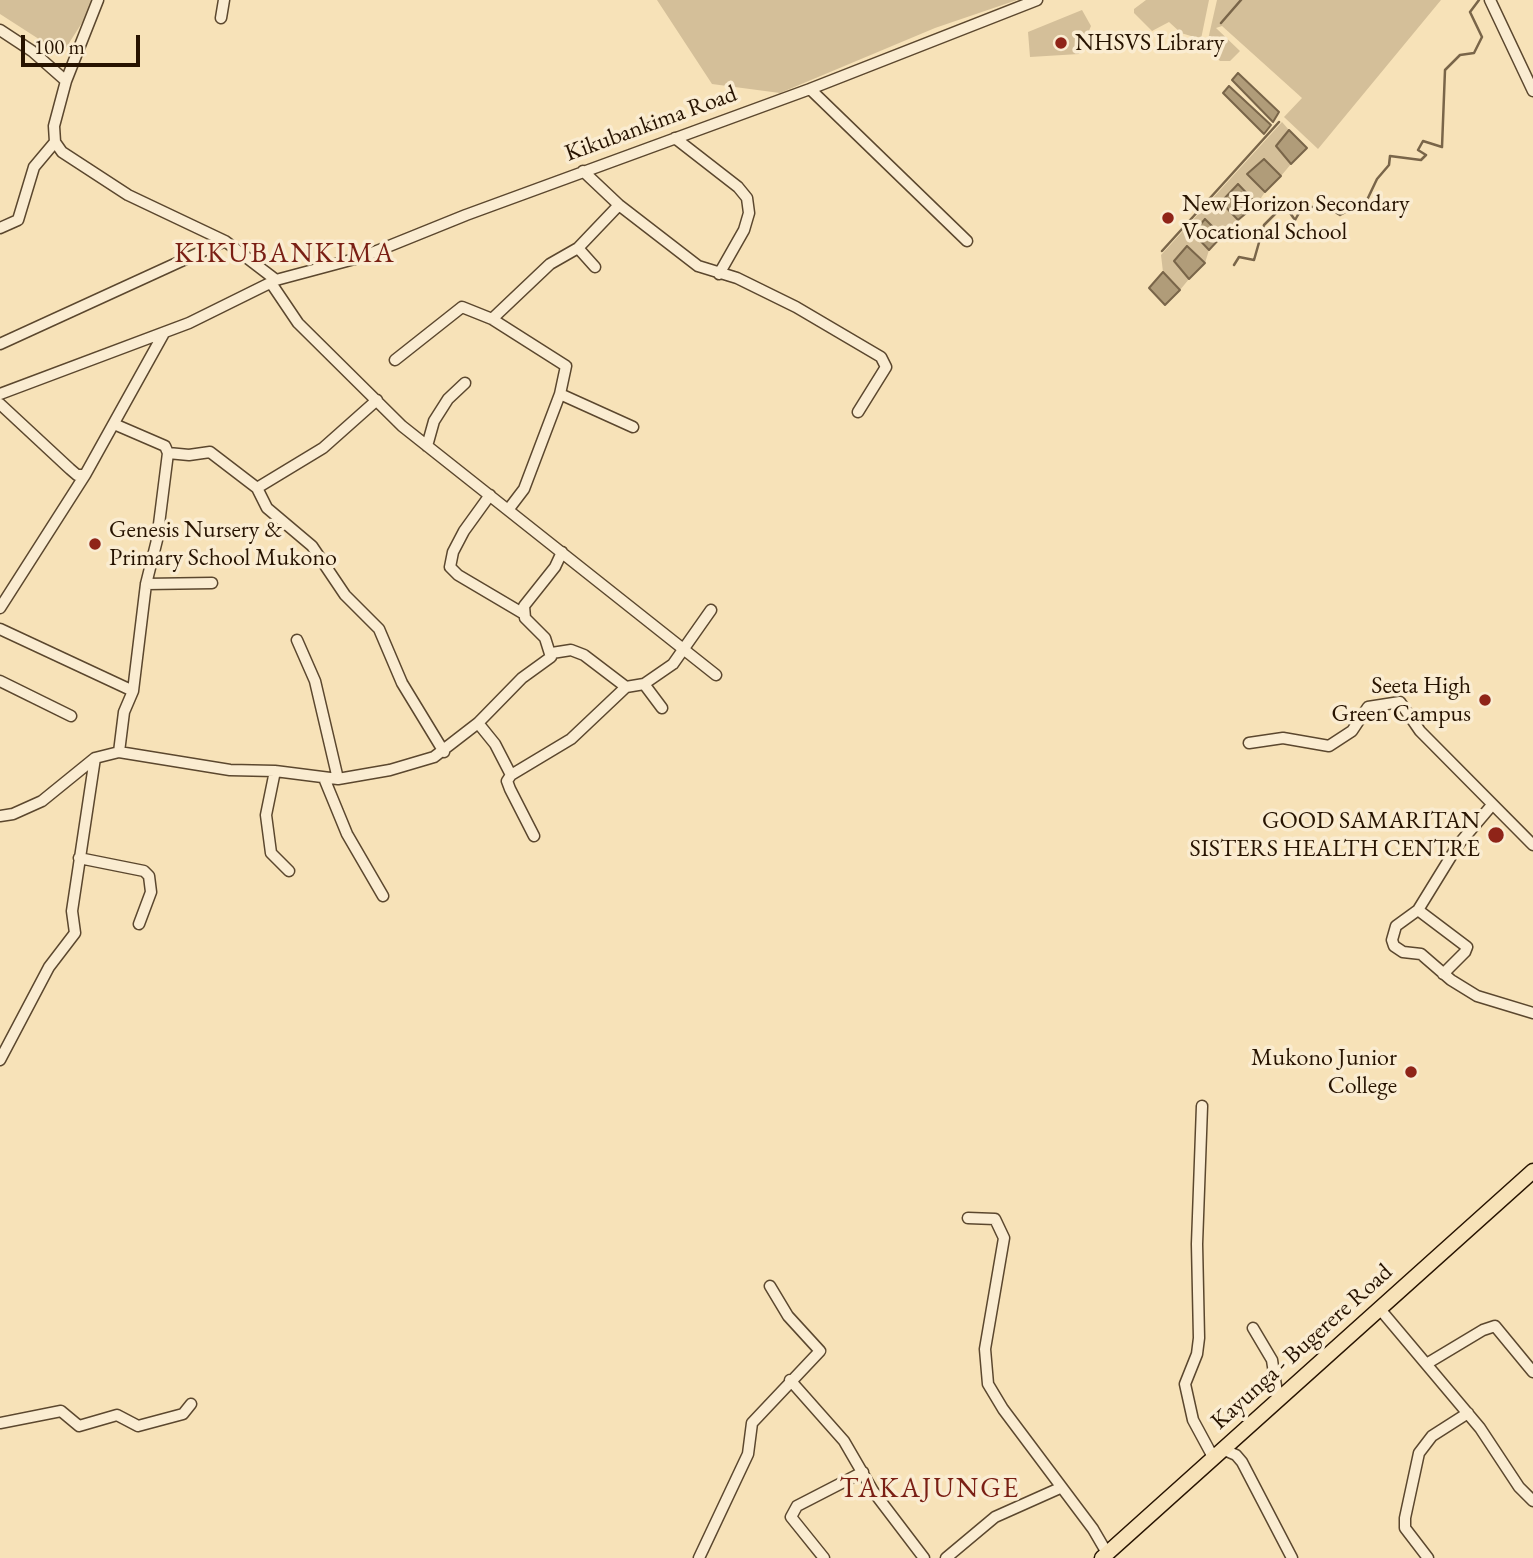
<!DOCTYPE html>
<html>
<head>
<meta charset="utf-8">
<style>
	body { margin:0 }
	#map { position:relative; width:1533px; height:1558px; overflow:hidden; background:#f7e2b8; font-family:"EB Garamond",serif }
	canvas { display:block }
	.scale { position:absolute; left:21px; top:35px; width:119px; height:32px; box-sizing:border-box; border:4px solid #271300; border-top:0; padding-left:9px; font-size:21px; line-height:24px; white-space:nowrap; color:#271300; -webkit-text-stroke:5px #faecd1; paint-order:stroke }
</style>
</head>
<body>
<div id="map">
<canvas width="1533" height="1558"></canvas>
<div class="scale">100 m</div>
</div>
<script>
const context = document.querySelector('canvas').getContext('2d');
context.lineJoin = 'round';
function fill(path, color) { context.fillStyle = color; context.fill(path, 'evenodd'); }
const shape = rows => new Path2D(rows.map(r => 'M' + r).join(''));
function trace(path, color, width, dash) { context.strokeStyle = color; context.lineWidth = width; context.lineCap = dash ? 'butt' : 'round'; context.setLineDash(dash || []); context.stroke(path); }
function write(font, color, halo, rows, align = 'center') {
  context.font = font + ' "EB Garamond",serif'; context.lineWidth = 7; context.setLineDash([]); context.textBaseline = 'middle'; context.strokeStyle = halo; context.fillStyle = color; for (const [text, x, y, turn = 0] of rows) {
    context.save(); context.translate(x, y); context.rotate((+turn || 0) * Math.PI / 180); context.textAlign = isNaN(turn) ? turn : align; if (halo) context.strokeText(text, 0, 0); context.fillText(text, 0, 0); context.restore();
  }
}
fill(shape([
	[0,0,95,0,96,1,62,54,0,14],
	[657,0,1017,0,935,28,780,93,712,84],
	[1146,0,1209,0,1201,39,1181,33,1169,22,1152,31,1134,13,1134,9],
	[1217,0,1441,0,1318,149,1284,117,1302,98,1222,26,1216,28,1240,51,1230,61,1220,61,1212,53,1207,44],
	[1082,10,1091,26,1079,54,1030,57,1028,32],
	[1282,122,1289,130,1276,146,1291,164,1281,176,1264,159,1248,174,1265,192,1257,204,1239,185,1221,202,1238,220,1222,236,1205,219,1193,233,1209,250,1205,263,1187,246,1174,261,1189,279,1180,290,1163,272,1161,255]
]), '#d4bf99');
const water = shape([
	[1238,73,1279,112,1273,122,1232,80,1238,73],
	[1229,86,1271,125,1264,134,1223,93,1229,86],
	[1289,130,1307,148,1291,164,1276,146,1289,130],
	[1264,159,1281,176,1265,192,1247,174,1264,159],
	[1238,184,1257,204,1238,220,1221,202,1238,184],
	[1205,219,1222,236,1209,250,1193,233,1205,219],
	[1187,246,1205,263,1189,279,1174,261,1187,246],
	[1163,272,1180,290,1165,305,1149,288,1163,272]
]);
fill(water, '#b09c79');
trace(water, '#796549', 2);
trace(shape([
	[1221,23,1241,0],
	[1162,251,1279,122],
	[1234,265,1239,257,1254,260,1264,225,1279,210,1288,210,1295,220,1303,206,1330,209,1340,215,1367,200,1377,179,1389,165,1390,156,1421,160,1426,155,1418,150,1423,141,1442,147,1445,70,1460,55,1474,53,1482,37,1470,12,1479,0]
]), '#796549', 2.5);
const minor = shape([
	[1490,0,1533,91],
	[221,18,224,0],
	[0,30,32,51,66,81,54,126,55,142,62,152,128,195,225,241,276,280],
	[66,81,98,0],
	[810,89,967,241],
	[675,138,738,187,747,198,749,213,744,230,719,274],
	[583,171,619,205,698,266,737,278,796,307,881,357,886,367,858,412],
	[0,228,18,220,34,167,55,142],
	[578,248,595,267],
	[271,283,298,323,402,426,716,675],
	[492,319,550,264,578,248,619,205],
	[0,344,225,241],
	[395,360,462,307,492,319,566,366,560,394,524,489,508,510],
	[0,394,189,323,276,280,362,257,466,215,810,89,1037,0],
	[560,394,633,427],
	[0,404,70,469,77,475,85,475,164,333],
	[114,424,165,446,168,453,157,540,146,584,133,691,124,712,119,752],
	[427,446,434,421,448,399,465,383],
	[168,453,189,455,210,452,257,488,323,448,377,400],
	[257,488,267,508,312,546,345,595,379,629,402,683,444,752],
	[490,495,464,531,453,552,450,567,458,575,524,614],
	[146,584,212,583],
	[0,608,85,475],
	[0,629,133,691],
	[297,640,315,681,338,779],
	[552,653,571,650,584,655,626,687],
	[0,681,71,716],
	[644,684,662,708],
	[478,723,495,744,511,775,507,781,510,789,534,836],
	[1249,743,1283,738,1329,746,1352,731,1368,707,1400,702,1420,731,1533,845],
	[275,771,266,815,271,853,289,871],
	[511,775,571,739,626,687,644,684,673,664,711,610],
	[324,778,347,834,383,896],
	[1492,805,1458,845,1418,910,1396,926,1392,940,1394,946,1403,952,1421,954,1451,980,1477,996,1533,1013],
	[0,816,13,814,42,801,95,758,119,752,230,770,275,771,338,779,390,770,434,757,478,723,522,678,551,657,545,638,525,618,524,606,555,567,562,552],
	[79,858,144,871,149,876,151,892,139,924],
	[1418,910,1467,947,1465,952,1443,974],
	[0,1060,49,967,75,933,72,911,95,758],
	[1202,1106,1197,1244,1199,1338,1197,1354,1185,1384,1193,1420,1213,1457],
	[968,1218,995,1219,1004,1238,985,1349,988,1384,1003,1409,1093,1529,1107,1553],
	[1379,1308,1480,1428,1519,1487,1533,1501],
	[1253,1328,1272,1360,1278,1399],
	[1428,1363,1483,1330,1495,1326,1533,1372],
	[790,1380,844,1441,873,1491,924,1558],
	[0,1423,61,1411,79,1426,117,1415,138,1426,183,1414,191,1404],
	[1222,1449,1236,1455,1242,1462,1292,1558],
	[699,1558,748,1454,752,1423,820,1351,788,1316,770,1286],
	[824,1558,791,1517,797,1506,863,1472],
	[946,1558,995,1517,1060,1488],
	[1428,1558,1405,1528,1405,1518,1419,1453,1432,1436,1468,1413]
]);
const major = shape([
	[1102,1558,1533,1171]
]);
trace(minor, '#5b472e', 13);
trace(major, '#271300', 17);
trace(minor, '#faecd1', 10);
trace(major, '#f7e2b8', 14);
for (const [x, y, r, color] of [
	[1061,43,7,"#8f2418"],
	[1168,218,7,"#8f2418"],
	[95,544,7,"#8f2418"],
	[1485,700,7,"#8f2418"],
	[1496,835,9,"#8f2418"],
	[1411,1072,7,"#8f2418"]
]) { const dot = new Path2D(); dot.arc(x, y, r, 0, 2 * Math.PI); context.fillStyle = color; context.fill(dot); trace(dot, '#faecd1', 2.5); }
write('24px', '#271300', '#faecd1', [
	["NHSVS Library",1075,43],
	["New Horizon Secondary",1182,204],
	["Vocational School",1182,232],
	["Genesis Nursery &",109,530],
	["Primary School Mukono",109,558],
	["Seeta High",1471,686,"right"],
	["Green Campus",1471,714,"right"],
	["GOOD SAMARITAN",1480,821,"right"],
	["SISTERS HEALTH CENTRE",1480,849,"right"],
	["Mukono Junior",1397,1058,"right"],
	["College",1397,1086,"right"]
], 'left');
write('24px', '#271300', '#faecd1', [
	["Kikubankima Road",651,124,-20],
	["Kayunga - Bugerere Road",1302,1347,-42]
]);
context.letterSpacing = '2px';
write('28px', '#7a1f14', '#faecd1', [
	["KIKUBANKIMA",285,254],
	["TAKAJUNGE",930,1489]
]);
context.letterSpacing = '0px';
</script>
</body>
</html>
